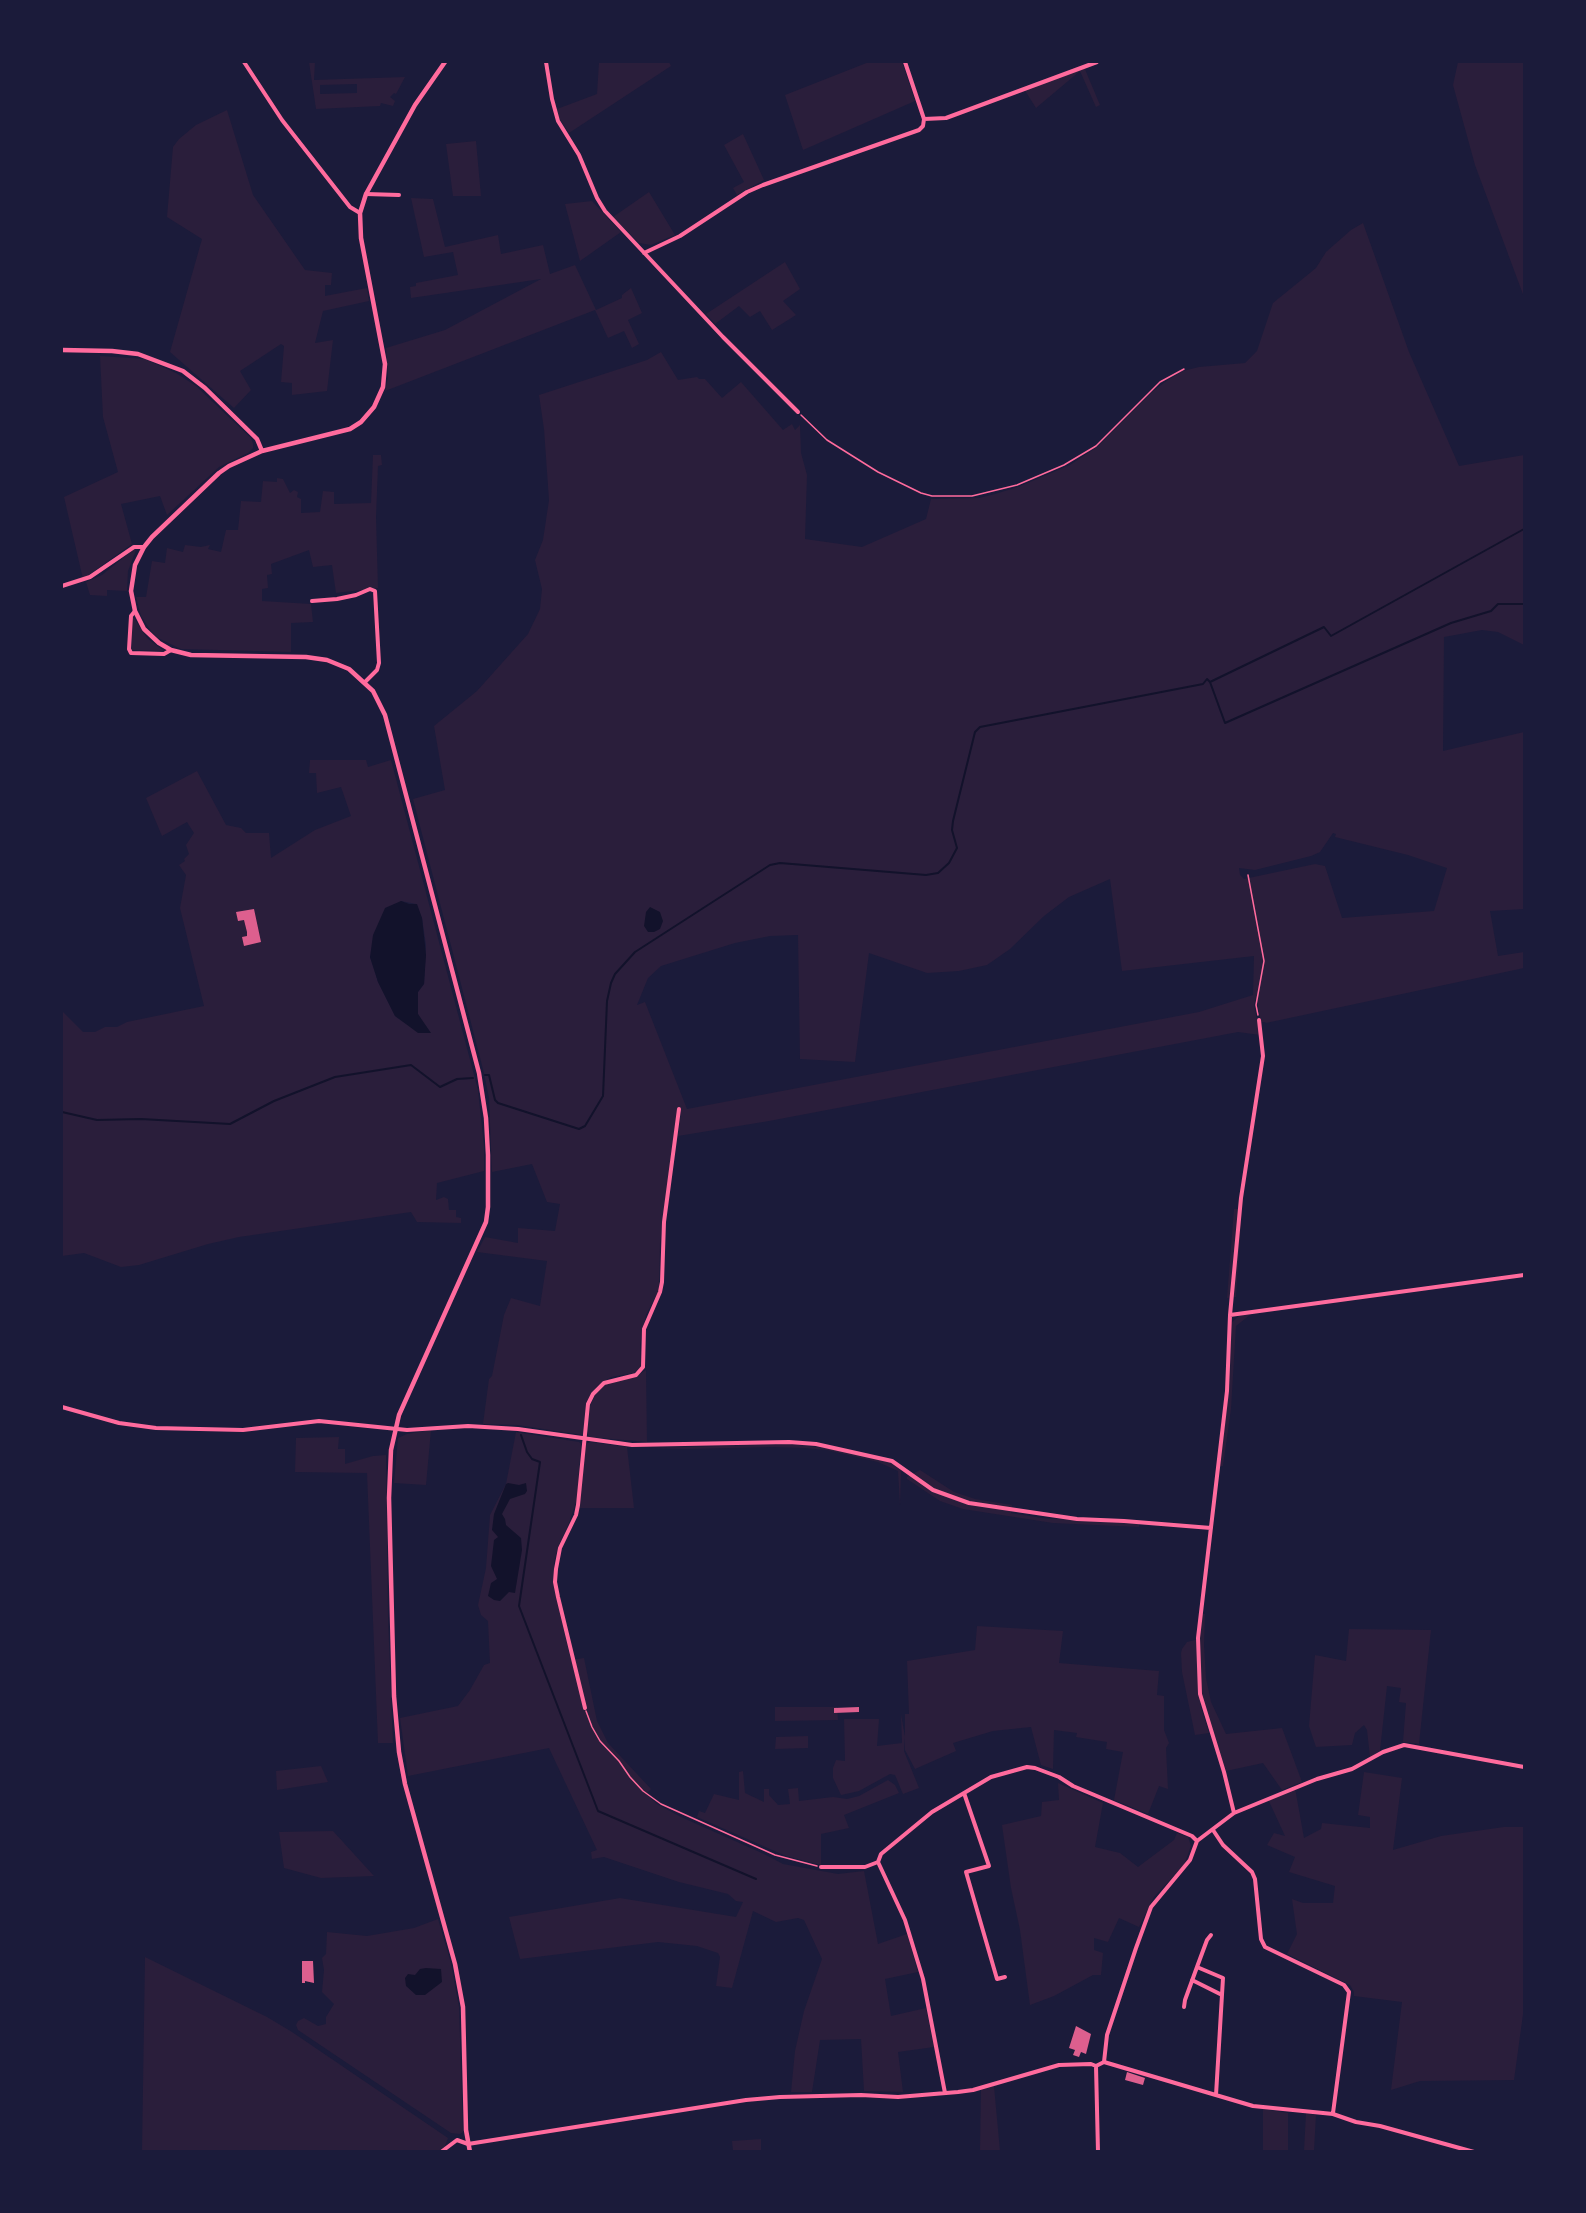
<!DOCTYPE html>
<html>
<head>
<meta charset="utf-8">
<style>
	body { margin:0 }
	#map { position:relative; width:1586px; height:2213px; overflow:hidden; background:#1b1b3a; font-family:"Varela Round",sans-serif }
	canvas { display:block }
	.frame { position:absolute; inset:0; border:63px solid #1b1b3a; pointer-events:none }
</style>
</head>
<body>
<div id="map">
<canvas width="1586" height="2213"></canvas>
<div class="frame"></div>
</div>
<script>
const context = document.querySelector('canvas').getContext('2d');
context.lineJoin = 'round';
function fill(path, color) { context.fillStyle = color; context.fill(path, 'evenodd'); }
const shape = rows => new Path2D(rows.map(r => 'M' + r).join(''));
function trace(path, color, width, dash) { context.strokeStyle = color; context.lineWidth = width; context.lineCap = dash ? 'butt' : 'round'; context.setLineDash(dash || []); context.stroke(path); }
fill(shape([
	[309,62,315,62,314,80,405,77,396,94,394,93,390,97,395,101,393,106,381,103,380,106,316,109],
	[357,84,357,93,320,94,320,85],
	[599,62,669,62,671,66,569,133,559,118,557,109,597,94],
	[869,62,902,62,915,101,803,150,785,95],
	[1458,62,1524,62,1524,297,1475,165,1453,85],
	[1084,67,1100,105,1096,107,1080,71,1036,108,1024,89],
	[227,110,253,195,305,270,332,273,331,285,325,285,325,296,367,288,369,301,323,311,315,343,333,340,327,391,292,395,292,383,281,382,284,346,281,344,240,371,251,390,234,408,170,352,202,239,167,217,173,147,179,139,196,125],
	[743,134,764,180,737,195,733,188,744,182,724,145],
	[476,141,481,196,453,196,446,144],
	[649,192,675,235,651,245,639,243,613,217],
	[411,198,433,199,445,247,498,235,501,254,543,245,550,274,575,265,596,310,622,298,622,295,631,288,642,313,628,320,639,344,632,348,624,331,608,338,595,310,385,391,388,377,386,348,445,330,541,279,411,298,410,287,416,286,416,283,458,275,453,252,424,257],
	[592,201,621,232,580,261,565,204],
	[1363,223,1409,352,1459,466,1524,455,1524,645,1498,632,1482,630,1444,637,1443,751,1524,732,1524,909,1490,911,1498,956,1524,952,1524,968,1266,1023,1265,1022,1261,1022,1256,997,1254,1005,1260,1035,1238,1032,769,1121,678,1136,681,1112,677,1111,660,1243,659,1290,646,1315,640,1344,641,1367,634,1373,611,1377,597,1386,586,1402,583,1435,517,1425,483,1424,489,1379,492,1376,504,1315,511,1298,540,1306,547,1261,477,1252,485,1237,518,1243,518,1228,555,1231,560,1204,547,1202,532,1164,492,1172,489,1098,484,1073,413,799,445,790,434,726,477,691,528,634,540,609,542,589,535,560,543,540,549,500,544,429,539,395,647,360,661,352,678,380,697,377,699,379,705,379,722,398,741,382,783,430,792,424,795,430,800,425,801,453,807,475,805,539,862,547,926,519,931,499,979,498,995,494,1018,487,1070,465,1097,447,1153,391,1168,380,1183,371,1199,367,1245,363,1257,351,1273,303,1316,268,1326,252,1351,230],
	[1333,833,1336,834,1335,837,1408,855,1447,868,1434,911,1342,918,1325,866,1315,864,1244,879,1240,875,1239,868,1255,870,1311,856,1320,852],
	[1110,879,1122,971,1254,956,1253,995,1199,1012,687,1109,645,1002,637,1005,648,978,661,966,735,943,770,936,798,935,800,1059,855,1062,869,953,927,973,959,971,987,965,1010,949,1044,916,1069,897],
	[785,262,800,289,783,301,796,315,772,330,760,311,750,317,739,306,715,324,706,314],
	[100,356,145,359,176,373,196,386,251,438,253,444,253,448,248,453,219,467,167,515,160,496,121,504,132,544,83,579,64,497,118,472,103,417],
	[373,455,381,455,382,465,378,466,376,517,378,588,336,593,332,565,313,567,309,550,271,564,272,574,267,575,268,588,262,589,262,601,311,604,313,622,291,623,291,652,181,649,158,638,151,631,141,616,136,597,146,597,152,561,165,563,167,548,183,552,185,545,201,547,210,545,208,549,221,552,226,530,238,530,241,501,261,502,263,481,277,482,277,478,283,479,290,493,294,490,298,492,297,497,301,499,301,513,320,512,323,491,334,492,334,504,371,503],
	[134,549,136,550,128,571,127,591,107,590,107,596,90,595,86,582,102,575],
	[132,618,134,618,147,638,164,651,132,650],
	[310,760,366,760,368,767,391,760,478,1090,484,1146,484,1171,437,1183,436,1200,444,1197,448,1199,449,1210,456,1210,456,1217,461,1218,461,1223,417,1222,411,1212,239,1237,208,1244,139,1265,121,1267,84,1253,62,1256,62,1011,83,1032,95,1032,105,1027,117,1027,127,1022,204,1006,180,908,186,875,179,865,185,861,184,859,189,854,186,845,194,833,187,822,162,836,146,798,197,771,226,825,241,828,246,833,269,833,271,858,315,830,351,816,341,787,317,793,316,773,309,773],
	[401,901,416,904,422,918,426,945,424,984,418,992,418,1014,422,1021,405,1023,395,1016,378,982,370,957],
	[1243,1191,1236,1297,1227,1298,1234,1209,1241,1209],
	[1251,1314,1236,1326,1231,1409,1223,1466,1220,1466,1230,1380,1231,1323,1239,1316],
	[646,1370,647,1442,589,1437,587,1431,590,1406,596,1393,607,1383,635,1377],
	[431,1430,426,1485,394,1483,398,1438,407,1434],
	[516,1432,579,1442,581,1444,577,1499,569,1523,558,1547,554,1562,554,1589,571,1660,584,1658,597,1721,608,1743,651,1789,646,1794,657,1804,681,1817,764,1854,783,1864,838,1874,864,1871,878,1944,907,1934,918,1972,885,1979,891,2016,926,2008,934,2047,898,2052,903,2092,864,2091,861,2039,820,2040,812,2092,791,2092,795,2051,804,2011,822,1959,804,1920,798,1918,776,1922,753,1911,732,1988,716,1986,720,1957,718,1953,697,1946,658,1942,520,1959,509,1917,620,1898,736,1917,743,1902,736,1901,728,1894,679,1882,604,1857,592,1859,591,1852,597,1850,549,1748,408,1776,400,1718,458,1706,470,1690,484,1665,490,1663,488,1621,481,1615,478,1605,486,1568,490,1515,506,1484],
	[339,1437,338,1449,345,1449,345,1464,373,1456,386,1455,388,1617,393,1743,378,1743,367,1473,295,1472,296,1438],
	[590,1442,627,1447,634,1508,579,1508,585,1449,586,1444],
	[790,1444,826,1448,892,1462,900,1468,901,1471,900,1505,898,1471,878,1462,827,1450,804,1448,773,1447,686,1449,648,1448],
	[920,1470,954,1492,975,1499,1012,1505,1011,1513,1042,1518,1139,1524,1139,1527,1053,1523,963,1509,940,1501,907,1479,907,1477],
	[1202,1614,1205,1614,1204,1645,1206,1678,1211,1702,1226,1734,1282,1728,1302,1782,1282,1790,1263,1763,1226,1771,1203,1703,1200,1704,1209,1733,1195,1735,1182,1672,1181,1653,1182,1649,1187,1642,1199,1639],
	[977,1626,1063,1631,1059,1663,1159,1671,1157,1695,1164,1696,1164,1730,1169,1743,1166,1748,1168,1789,1159,1786,1148,1814,1114,1800,1123,1752,1106,1749,1107,1742,1076,1737,1077,1733,1054,1730,1053,1769,1041,1765,1031,1727,993,1731,953,1743,956,1751,915,1769,905,1750,905,1714,909,1714,907,1661,975,1650],
	[1349,1629,1431,1630,1419,1744,1403,1742,1406,1703,1399,1702,1401,1688,1387,1686,1380,1751,1370,1757,1367,1730,1364,1725,1355,1733,1352,1745,1316,1747,1309,1726,1315,1655,1346,1661],
	[775,1707,837,1707,838,1720,775,1721],
	[901,1714,905,1737,904,1751,919,1788,903,1794,895,1775,890,1774,859,1791,841,1795,833,1778,833,1768,836,1760,845,1761,844,1719,879,1719,877,1746,902,1743],
	[808,1736,808,1748,775,1749,776,1737],
	[321,1766,328,1782,277,1790,276,1771],
	[743,1771,745,1793,764,1802,764,1789,769,1789,769,1795,778,1805,790,1804,788,1789,798,1788,799,1801,833,1797,847,1799,859,1796,888,1780,895,1785,899,1793,844,1815,849,1828,821,1834,821,1865,786,1856,697,1817,699,1811,705,1813,714,1794,739,1800,739,1772],
	[1364,1772,1402,1778,1393,1850,1441,1836,1504,1827,1524,1827,1524,2007,1514,2080,1420,2081,1391,2090,1402,2002,1354,1996,1354,1992,1350,1985,1287,1954,1297,1934,1292,1899,1303,1903,1333,1903,1335,1886,1289,1872,1295,1857,1267,1845,1274,1833,1285,1836,1268,1799,1295,1788,1304,1838,1321,1829,1322,1823,1370,1828,1370,1817,1358,1815],
	[1058,1783,1103,1803,1095,1847,1120,1853,1138,1867,1174,1840,1177,1833,1188,1837,1191,1846,1184,1865,1154,1897,1139,1927,1119,1918,1108,1942,1094,1938,1094,1950,1103,1953,1101,1975,1093,1975,1054,1996,1030,2005,1020,1930,1011,1888,1002,1825,1041,1816,1042,1802,1059,1800],
	[333,1831,374,1876,321,1878,284,1868,279,1832],
	[438,1919,451,1963,459,2007,463,2132,460,2134,451,2133,298,2030,296,2025,298,2021,304,2018,318,2026,326,2024,326,2017,334,2004,322,1992,324,1970,322,1958,326,1954,327,1932,367,1936,414,1928],
	[145,1957,267,2017,292,2032,448,2138,445,2146,437,2152,142,2151],
	[994,2086,1000,2151,980,2151,981,2090],
	[1263,2109,1288,2113,1288,2151,1263,2151],
	[1306,2113,1316,2115,1314,2151,1304,2151],
	[761,2139,761,2151,733,2151,732,2141]
]), '#2a1e3b');
fill(shape([
	[401,901,409,904,417,904,422,918,426,955,424,984,418,992,418,1014,431,1033,418,1033,395,1016,378,982,370,957,373,935,385,908],
	[650,907,660,912,663,921,660,929,654,932,648,932,644,926,646,912],
	[508,1483,519,1485,526,1483,527,1491,525,1494,510,1499,502,1514,505,1519,506,1525,521,1538,522,1550,515,1593,509,1592,500,1601,494,1600,488,1596,491,1583,497,1579,491,1566,494,1540,498,1537,492,1530,494,1514,506,1484],
	[426,1968,441,1969,442,1982,425,1995,416,1995,406,1986,405,1978,408,1974,415,1975,420,1969]
]), '#12122b');
trace(shape([
	[1210,682,1324,627,1331,636,1524,529],
	[485,1075,489,1075,495,1100,498,1103,579,1129,585,1126,603,1096,607,1001,611,983,615,974,635,952,770,865,780,863,926,875,938,873,949,863,957,848,952,830,953,821,975,732,980,727,1203,684,1207,679,1210,682,1225,723,1451,623,1491,611,1498,604,1524,604],
	[62,1112,97,1120,141,1119,230,1124,274,1101,335,1077,411,1065,440,1087,457,1079,473,1078],
	[521,1435,527,1452,532,1459,540,1462,519,1606,598,1811,756,1879]
]), '#12122b', 2);
fill(shape([
	[254,909,261,942,244,946,242,937,247,936,247,932,244,920,238,921,236,912],
	[859,1707,859,1712,834,1713,834,1708],
	[302,1961,313,1961,314,1983,305,1981,305,1983,302,1983],
	[1076,2026,1091,2034,1086,2054,1081,2052,1079,2057,1073,2055,1075,2050,1069,2048],
	[1127,2072,1145,2078,1143,2085,1125,2080]
]), '#dd5f8e');
trace(shape([
	[801,415,827,440,878,472,921,493,932,496,972,496,1017,485,1064,465,1096,446,1160,382,1184,369],
	[1248,875,1264,961,1256,1005,1258,1015],
	[586,1711,592,1727,600,1741,619,1761,630,1777,643,1791,661,1804,775,1855,817,1866]
]), '#ff6b9d', 1.5);
trace(shape([
	[244,62,282,120,350,207,360,213],
	[546,62,552,99,558,121,579,155,597,198,605,211,723,337,798,412],
	[924,119,946,118,1097,62],
	[366,194,399,195],
	[644,253,680,236,747,192,763,185,919,130,923,126,924,119,905,62],
	[62,586,90,577,134,547,144,547],
	[312,601,337,599,356,595,370,589,375,591,379,663,377,670,365,682],
	[135,611,131,616,129,649,131,653,164,654,171,650],
	[1230,1315,1524,1275],
	[62,1407,119,1423,156,1428,243,1430,319,1421,407,1430,468,1426,518,1429,632,1445,789,1442,816,1444,892,1461,933,1490,969,1503,1077,1519,1124,1521,1211,1528],
	[585,1708,558,1597,555,1582,556,1569,560,1548,576,1515,578,1505,588,1404,593,1394,604,1383,636,1375,643,1367,644,1329,660,1292,662,1282,664,1222,679,1109],
	[964,1793,989,1866,966,1872,997,1979,1005,1977],
	[1234,1813,1224,1772,1200,1694,1198,1638,1227,1391,1230,1315,1241,1198,1263,1056,1259,1020],
	[1213,1830,1223,1845,1252,1872,1255,1879,1261,1939,1265,1947,1344,1985,1349,1992,1333,2113],
	[878,1862,905,1920,923,1979,945,2093],
	[821,1867,865,1867,878,1862,881,1854,932,1812,991,1777,1027,1767,1035,1768,1059,1777,1073,1786,1192,1836,1197,1841],
	[1197,1967,1223,1978,1216,2095],
	[1192,1980,1222,1995],
	[1184,2007,1185,2000,1197,1967,1207,1940,1211,1935],
	[1104,2062,1107,2035,1136,1948,1151,1907,1190,1860,1197,1841,1234,1813,1317,1779,1352,1769,1383,1752,1404,1745,1524,1767],
	[1096,2066,1104,2062,1253,2106,1333,2114,1356,2122,1380,2126,1474,2152],
	[1096,2066,1098,2152],
	[441,2152,457,2140,468,2144,746,2100,780,2097,861,2095,898,2097,958,2092,973,2090,1059,2065,1091,2064,1096,2066]
]), '#ff6b9d', 4);
trace(shape([
	[445,62,415,105,366,194,360,213,361,238,385,364,383,387,374,407,361,422,350,429,262,451,229,466,219,473,152,537,144,547,135,565,131,591,135,611,144,629,159,643,171,650,191,655,306,657,327,660,349,669,373,691,385,715,479,1073,486,1118,488,1155,488,1207,486,1222,399,1415,391,1450,389,1498,394,1696,399,1752,405,1784,455,1964,463,2007,466,2130,470,2152],
	[62,350,112,351,138,354,183,371,205,388,257,439,262,451]
]), '#ff6b9d', 4.5);
</script>
</body>
</html>
